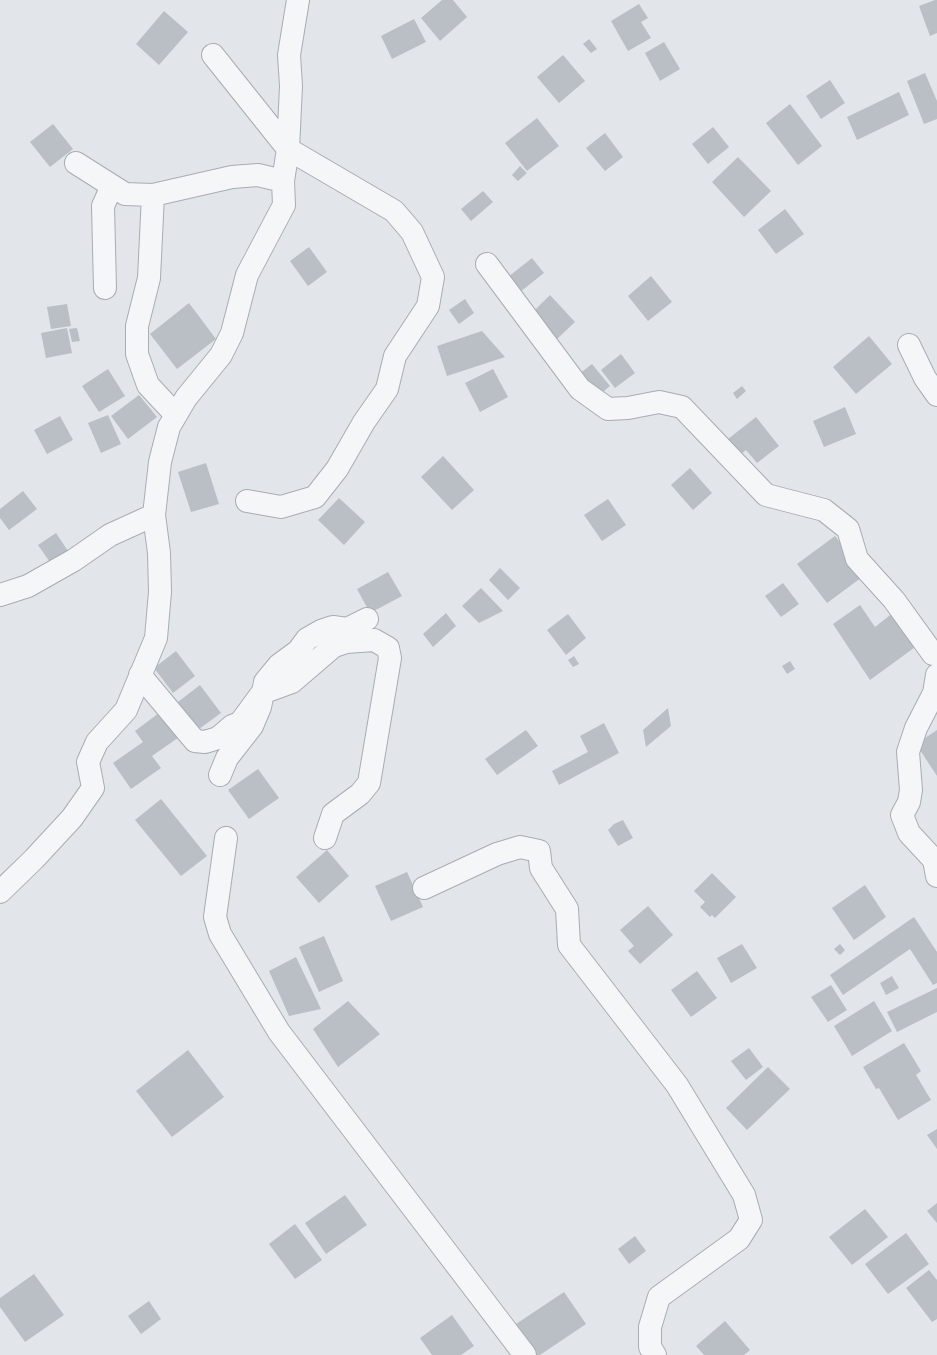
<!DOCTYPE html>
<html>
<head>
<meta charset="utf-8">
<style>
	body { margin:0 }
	canvas { display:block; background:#e2e5ea }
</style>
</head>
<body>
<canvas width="937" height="1355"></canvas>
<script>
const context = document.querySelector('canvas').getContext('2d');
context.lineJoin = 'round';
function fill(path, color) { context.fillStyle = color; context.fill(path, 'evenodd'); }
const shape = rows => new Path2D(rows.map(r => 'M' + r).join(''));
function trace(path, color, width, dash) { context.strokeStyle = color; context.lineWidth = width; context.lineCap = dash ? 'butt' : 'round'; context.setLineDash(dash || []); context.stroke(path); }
fill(shape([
	[442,0,453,0,467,17,440,41,421,18],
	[935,0,937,0,937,33,930,36,919,6],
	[639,4,648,18,641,22,651,38,628,51,611,21],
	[164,11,188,32,159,65,136,44],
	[414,19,426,42,392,59,381,36],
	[589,39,597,49,591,53,583,44],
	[664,42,680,69,660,81,645,53],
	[563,55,585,81,559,103,537,77],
	[925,73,937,101,937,119,924,124,907,81],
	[830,80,845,103,821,119,806,96],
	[899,92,909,115,857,140,847,117],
	[790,104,822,146,798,165,766,123],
	[537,118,559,146,527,171,505,143],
	[53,124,73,149,50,167,30,142],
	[713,127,729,147,708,164,692,144],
	[605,133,623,157,605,171,586,148],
	[738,157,771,191,744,217,712,182],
	[520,166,527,173,518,181,512,175],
	[483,191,493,202,471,221,461,209],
	[785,209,804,234,776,254,758,230],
	[309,247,327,272,308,286,290,261],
	[532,258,544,273,520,292,508,277],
	[651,276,672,302,648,321,628,296],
	[550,295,575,322,557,339,532,313],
	[465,299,474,313,459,324,449,310],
	[189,303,216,339,177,369,150,334],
	[67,304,71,326,51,329,47,307],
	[67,328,72,353,46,358,41,333],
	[77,328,80,341,72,342,69,329],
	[482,331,505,357,447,376,437,346],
	[869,336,892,364,856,394,833,367],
	[621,354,635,373,615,388,601,370],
	[592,364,610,386,598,396,579,374],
	[108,369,125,396,99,412,82,386],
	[493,369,508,397,480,412,465,383],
	[742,386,746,391,737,399,733,393],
	[139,395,157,417,128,439,111,416],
	[845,407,856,434,824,447,813,421],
	[108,415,121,444,101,453,88,423],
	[60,416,73,440,47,454,34,430],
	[756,417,779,446,757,463,746,450,740,455,728,439],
	[443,456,474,490,452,510,421,477],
	[206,463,219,504,191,512,178,472],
	[690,468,712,493,693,510,671,485],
	[23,491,37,509,9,530,0,518,0,509],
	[339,498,365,522,344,545,318,520],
	[608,499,626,525,602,541,584,515],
	[56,533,70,554,52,565,38,545],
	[835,536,865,575,827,603,797,564],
	[500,568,520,588,508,600,489,580],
	[388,572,402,596,370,613,357,589],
	[783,583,799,604,781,617,765,596],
	[481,588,503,611,479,623,462,606],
	[860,605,875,627,894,612,918,645,870,680,833,624],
	[446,613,456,626,433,647,423,634],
	[568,614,586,638,566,655,547,630],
	[176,651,195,676,173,693,154,668],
	[574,656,579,664,573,667,568,660],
	[790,661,795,669,787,674,782,666],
	[200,685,221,713,195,732,174,705],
	[668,708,671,726,646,747,643,730],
	[163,710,182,735,152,756,161,768,131,789,113,763,143,742,135,731],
	[604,723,619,753,559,785,552,771,588,752,580,736],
	[526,730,538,746,497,775,485,759],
	[937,730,937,776,916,744],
	[258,769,279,798,249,819,228,790],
	[161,799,207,856,181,876,135,820],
	[623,820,633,838,618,846,608,830,614,824],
	[327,850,349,876,319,903,296,877],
	[407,872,423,907,391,921,375,886],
	[712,873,736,897,715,918,712,915,710,917,700,907,705,902,694,891],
	[865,885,886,917,854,940,832,908],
	[648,906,673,935,640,964,628,951,634,946,620,930],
	[914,917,937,952,937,983,933,985,910,949,843,995,830,975],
	[324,936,343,981,319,992,299,947],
	[742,944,757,968,731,983,717,958],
	[840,944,845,950,840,955,834,949],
	[296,957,321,1009,289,1016,269,971],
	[697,971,717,998,691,1017,671,990],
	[892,976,899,988,886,995,880,983],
	[831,985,847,1010,828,1022,811,997],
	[937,988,937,1012,897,1032,887,1012],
	[348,1001,380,1034,338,1067,313,1029],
	[874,1001,892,1031,852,1056,834,1026],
	[904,1043,921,1071,916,1075,931,1100,898,1120,879,1088,876,1089,863,1067],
	[749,1048,763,1067,746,1080,731,1061],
	[188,1050,224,1097,172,1137,136,1091],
	[768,1067,790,1089,747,1130,726,1108],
	[937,1129,937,1149,927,1135],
	[345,1195,367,1225,326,1254,305,1223],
	[937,1203,937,1223,927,1211],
	[865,1209,888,1237,852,1265,829,1237],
	[295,1224,322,1260,295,1279,269,1244],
	[906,1233,929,1264,888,1294,865,1264],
	[635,1236,646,1251,629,1264,618,1249],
	[929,1270,937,1280,937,1319,932,1322,906,1288],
	[34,1274,64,1315,25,1342,0,1307,0,1298],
	[564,1292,586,1324,540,1355,532,1355,513,1326],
	[149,1301,161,1319,141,1334,128,1316],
	[452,1315,474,1346,461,1355,432,1355,420,1338],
	[725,1321,750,1350,744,1355,704,1355,696,1346]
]), '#babfc6');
const minor = shape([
	[213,55,288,149,394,211,412,232,433,277,428,306,395,356,387,389,364,422,337,469,315,497,281,507,247,501],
	[76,163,125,194,153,195,232,177,258,175,283,181],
	[153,195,149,278,137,326,137,354,148,385,176,415],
	[487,264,580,389,608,409,628,408,659,402,682,407,766,495,824,510,848,529,857,559,894,600,933,654],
	[105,288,103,206,112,186],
	[909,345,925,378,937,395],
	[0,595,28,586,74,560,110,535,154,515],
	[140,675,195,741,205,742,218,738,232,726,240,723,262,693,292,682,334,646,346,642,374,640,388,648,390,658,369,783,360,794,333,814,325,838],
	[937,675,934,693,916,728,908,752,911,790,909,802,902,815,909,833,934,860,937,876],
	[220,775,227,758,252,726,260,707,265,682,279,665,298,651,307,639,321,631,333,627,347,629,367,619],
	[226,838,215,917,220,934,279,1032,525,1355],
	[424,888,497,854,520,847,539,851,541,868,567,909,569,945,677,1085,744,1195,751,1220,739,1239,659,1297,650,1327,650,1347,655,1355],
	[0,892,34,859,72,818,93,788,88,762,97,742,126,710,156,638,160,592,159,553,154,515,160,462,169,427,186,398,221,355,232,333,247,275,284,205,283,181,288,149,291,86,289,55,298,0]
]);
trace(minor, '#a8acb4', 24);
trace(minor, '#f5f6f8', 22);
</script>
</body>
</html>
